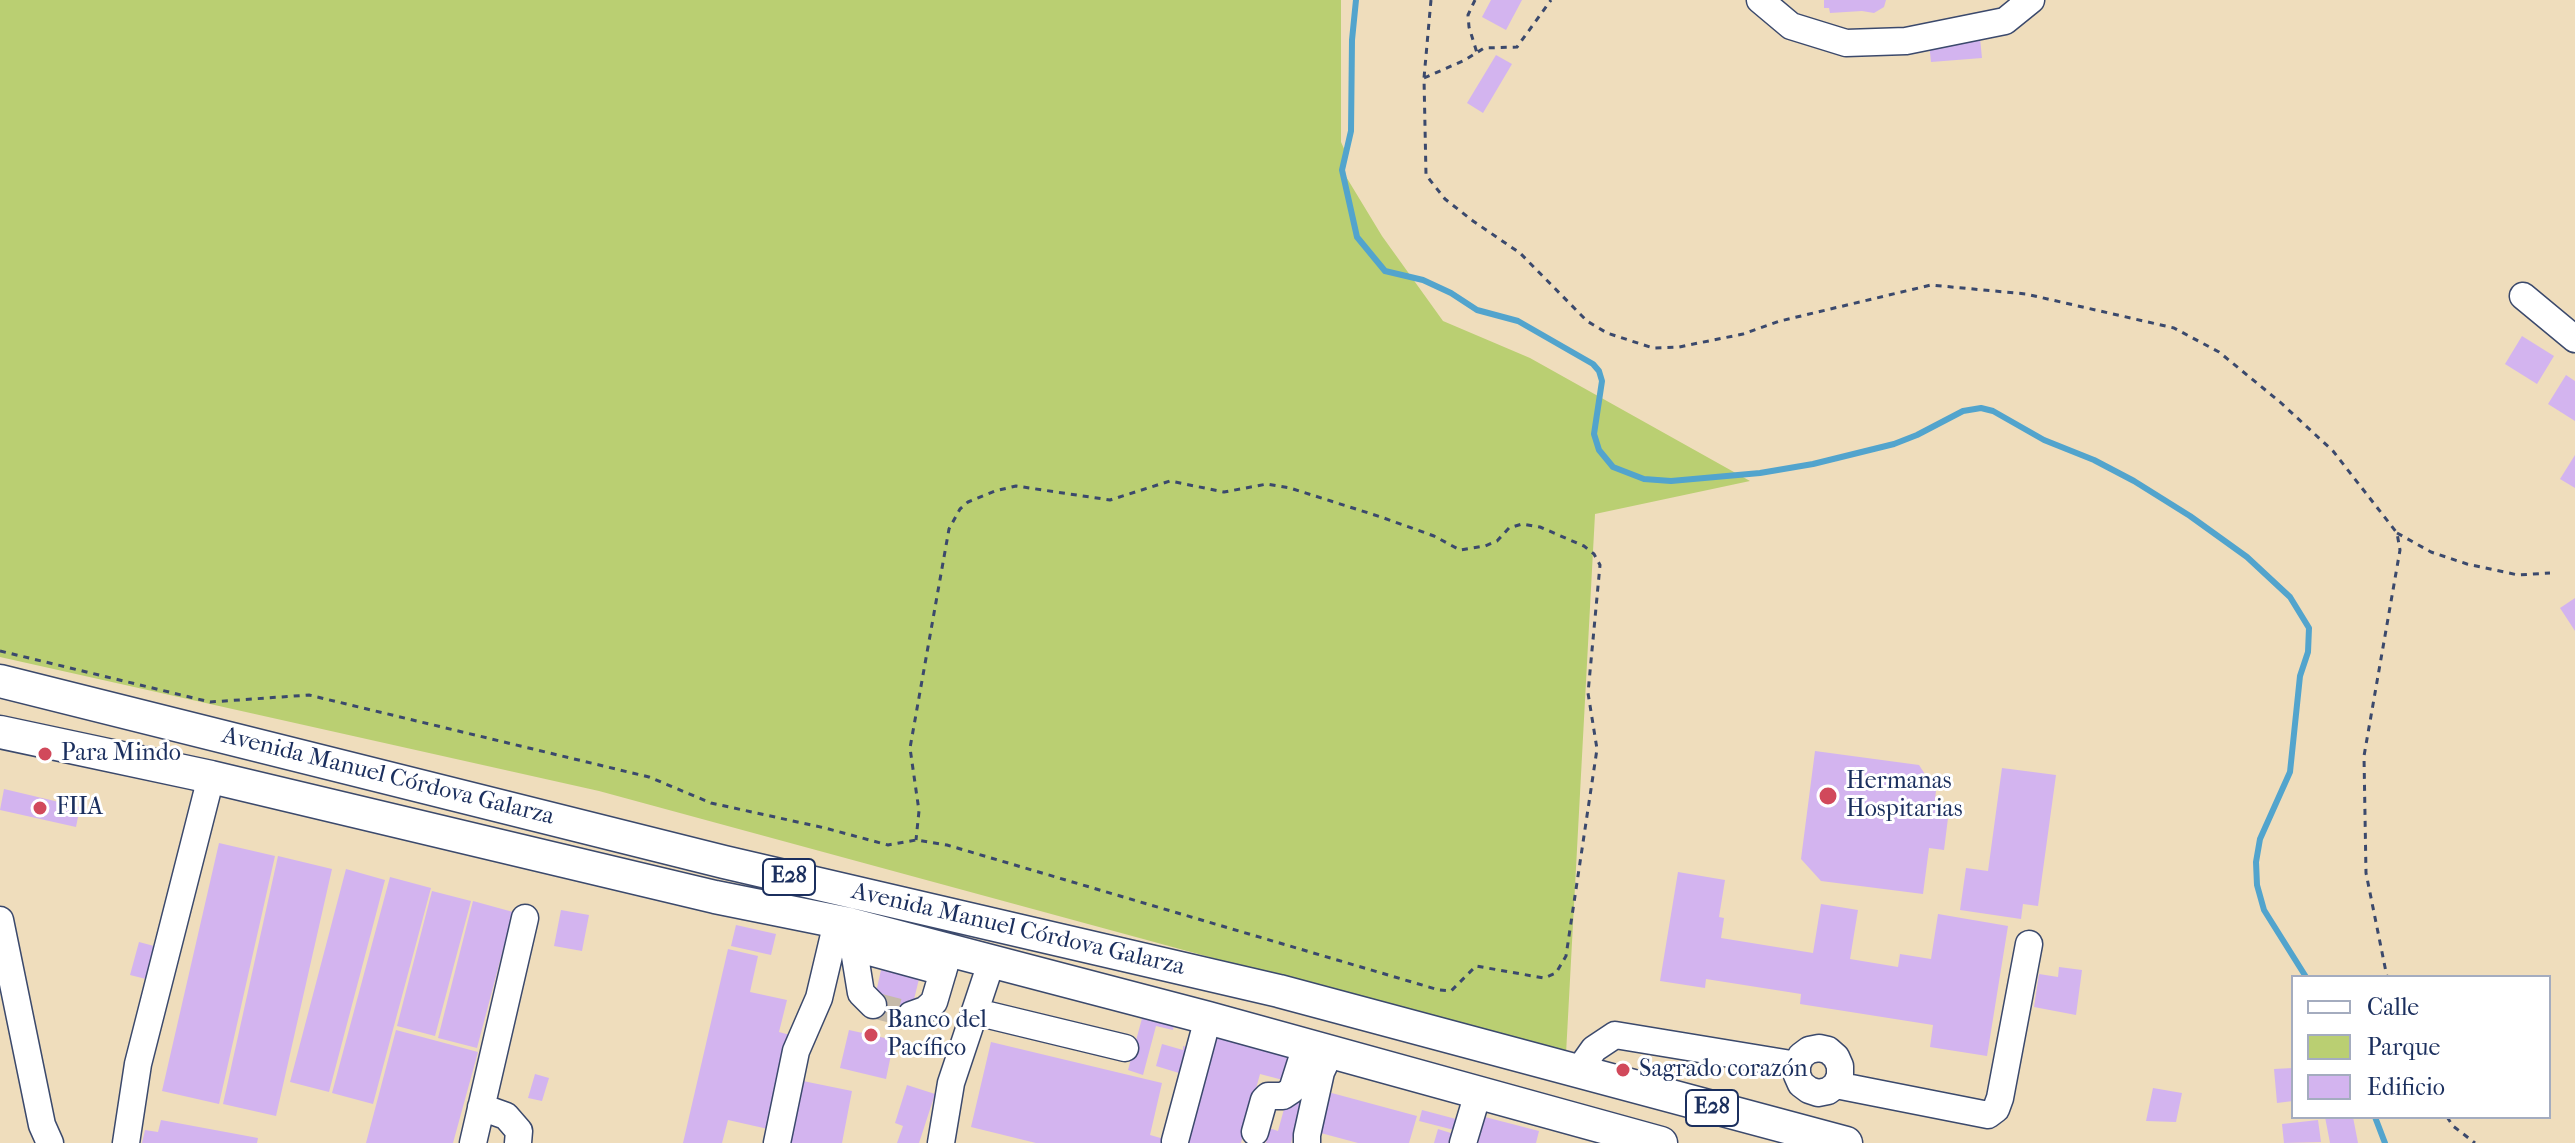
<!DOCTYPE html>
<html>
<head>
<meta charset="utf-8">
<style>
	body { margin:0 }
	#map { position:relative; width:2575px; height:1143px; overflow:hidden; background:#efddbc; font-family:"IM FELL French Canon",serif }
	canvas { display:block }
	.legend { position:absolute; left:2291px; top:975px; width:260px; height:144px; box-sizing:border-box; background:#fff; border:2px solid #a4acbf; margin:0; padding:10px 14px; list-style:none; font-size:24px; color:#1b2f5e }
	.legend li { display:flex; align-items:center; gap:16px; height:40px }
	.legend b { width:40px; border:2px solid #a4acbf }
</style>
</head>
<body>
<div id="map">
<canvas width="2575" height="1143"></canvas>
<ul class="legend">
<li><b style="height:10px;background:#fff"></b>Calle</li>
<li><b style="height:22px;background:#bacf72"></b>Parque</li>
<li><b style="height:22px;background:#d3b4ef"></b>Edificio</li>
</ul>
</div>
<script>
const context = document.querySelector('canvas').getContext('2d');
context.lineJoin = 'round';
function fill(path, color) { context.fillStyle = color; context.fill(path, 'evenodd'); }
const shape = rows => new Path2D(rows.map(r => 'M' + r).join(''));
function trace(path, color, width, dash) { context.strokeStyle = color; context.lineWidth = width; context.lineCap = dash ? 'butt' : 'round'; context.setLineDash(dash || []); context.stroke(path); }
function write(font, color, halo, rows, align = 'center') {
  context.font = font + ' "IM FELL French Canon",serif'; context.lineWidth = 6; context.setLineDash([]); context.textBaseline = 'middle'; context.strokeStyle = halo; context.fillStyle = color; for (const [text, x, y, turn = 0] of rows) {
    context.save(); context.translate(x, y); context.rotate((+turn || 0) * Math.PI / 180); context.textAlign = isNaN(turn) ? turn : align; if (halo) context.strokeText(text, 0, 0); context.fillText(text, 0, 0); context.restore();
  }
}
fill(shape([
	[0,0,1341,0,1341,142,1345,151,1342,170,1382,236,1443,321,1530,358,1750,481,1595,514,1566,1054,599,791,0,657]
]), '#bacf72');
trace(shape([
	[1356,0,1352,40,1351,131,1342,170,1357,237,1385,271,1423,280,1451,293,1477,310,1518,321,1593,364,1599,371,1602,381,1594,434,1599,450,1613,467,1644,479,1671,481,1760,473,1813,464,1894,444,1917,435,1963,411,1981,408,1993,411,2044,440,2094,460,2134,481,2190,516,2247,557,2290,597,2309,628,2308,652,2300,676,2290,772,2260,839,2256,862,2257,885,2264,910,2306,977],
	[2375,1117,2385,1143]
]), '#52a4cd', 6);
fill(shape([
	[1491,0,1522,0,1506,30,1482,17],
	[1824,0,1886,0,1884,7,1874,13,1862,11,1830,13,1829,8,1824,8],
	[1980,38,1982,58,1931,62,1929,43],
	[1496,55,1512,64,1483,113,1467,103],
	[2522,336,2554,356,2537,384,2505,364],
	[2566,375,2575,381,2575,421,2548,404],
	[2575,455,2575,488,2560,479],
	[2575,598,2575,631,2560,608],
	[1815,751,1919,765,1936,791,1934,808,1949,810,1944,850,1929,848,1923,894,1821,881,1801,859],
	[2002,768,2056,775,2038,906,2023,904,2021,919,1960,910,1966,868,1988,871],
	[4,789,80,807,76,827,0,810],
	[219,843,275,856,219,1104,162,1091],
	[278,856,332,869,276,1116,223,1104],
	[346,869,385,880,329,1092,290,1082],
	[1678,872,1725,880,1719,917,1724,918,1721,938,1813,953,1821,904,1858,910,1850,959,1898,967,1900,954,1931,959,1938,914,2008,926,1987,1056,1930,1047,1933,1025,1800,1004,1801,994,1706,979,1705,988,1660,981],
	[390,877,431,888,373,1104,332,1093],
	[432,891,471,901,435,1036,397,1026],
	[473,901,513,912,477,1048,438,1038],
	[561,910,589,915,582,951,554,946],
	[736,925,776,934,771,955,731,946],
	[139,942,154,946,146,979,130,975],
	[728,949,758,956,750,992,787,1000,779,1032,790,1035,768,1129,728,1120,722,1143,683,1143],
	[2059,967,2082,970,2076,1015,2034,1007,2039,974,2058,977],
	[881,970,919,979,908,1024,871,1015],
	[1144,1011,1175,1020,1173,1030,1156,1026,1143,1075,1128,1070],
	[396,1030,478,1052,453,1143,366,1143],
	[849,1030,894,1040,886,1079,840,1068],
	[1214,1035,1296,1057,1283,1080,1260,1074,1241,1143,1185,1143],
	[991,1042,1162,1083,1150,1135,1178,1143,1036,1143,971,1127],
	[1162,1044,1183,1050,1183,1046,1192,1049,1187,1068,1181,1067,1179,1073,1156,1066],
	[2293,1068,2293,1101,2277,1103,2274,1069],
	[535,1074,549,1078,542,1101,528,1098],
	[798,1080,852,1091,842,1143,786,1143],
	[907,1085,935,1094,919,1143,897,1143,903,1126,895,1123],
	[2153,1088,2182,1093,2176,1122,2146,1121],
	[1328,1092,1417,1116,1409,1143,1358,1143,1317,1132],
	[1287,1098,1302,1102,1291,1143,1266,1143,1269,1128,1278,1131],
	[1422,1110,1456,1119,1454,1130,1419,1121],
	[1485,1117,1539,1131,1536,1143,1478,1143],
	[2325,1117,2353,1117,2358,1143,2330,1143],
	[161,1120,258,1138,257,1143,142,1143,145,1130,158,1132],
	[2318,1120,2321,1142,2284,1143,2282,1124],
	[1438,1129,1454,1134,1452,1143,1434,1143]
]), '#d3b4ef');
trace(shape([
	[873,1005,911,1015]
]), '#c5baa9', 26, [26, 13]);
const minor = shape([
	[1760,0,1791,26,1846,43,1906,41,2005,21,2031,0],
	[2523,296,2575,339],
	[0,920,42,1125,50,1143],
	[851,932,861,993,873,1005],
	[855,948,943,972],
	[976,1012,1125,1048],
	[911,1015,925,1010,934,1002,947,958],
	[1577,1073,1594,1049,1615,1035,1797,1065],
	[1836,1085,1840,1076,1840,1066,1836,1057,1828,1050,1819,1048,1809,1050,1801,1056,1797,1065,1797,1075,1801,1084,1809,1090,1818,1093,1828,1091,1836,1085,1988,1115,1996,1109,2000,1098,2029,944],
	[481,1107,506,1116,519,1131,518,1143],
	[1255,1132,1264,1100,1268,1096,1283,1096,1292,1090,1306,1046],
	[1175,1141,1208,1018],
	[126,1143,138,1064,211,777],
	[473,1143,525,918],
	[777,1143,796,1051,819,998,837,922],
	[941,1143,951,1083,992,960],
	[1307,1143,1307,1135,1321,1072,1330,1053],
	[1463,1143,1478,1093]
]);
const major = shape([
	[0,681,724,862,1279,991,1846,1143],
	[0,732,211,777,715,897,849,924,1208,1018,1661,1143]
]);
trace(minor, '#3b496c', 29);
trace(major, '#3b496c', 35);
trace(shape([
	[1431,0,1424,78,1426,175,1445,199,1473,221,1520,253,1587,321,1607,333,1653,348,1679,347,1743,334,1780,321,1931,285,2026,294,2174,328,2219,352,2280,402,2333,451,2397,533,2400,550,2364,756,2366,873,2387,977],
	[1475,0,1468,15,1469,27,1477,53],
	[1424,78,1465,60,1484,48,1517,47,1551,0],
	[2397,533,2431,552,2467,564,2518,575,2550,573],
	[0,651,210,702,309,695,649,777,711,803,825,828,888,845,916,840,947,845,1439,990,1451,991,1476,966,1544,978,1556,973,1566,956,1597,749,1588,693,1600,565,1594,554,1584,546,1540,527,1522,524,1509,528,1497,541,1485,546,1460,550,1434,536,1381,517,1290,488,1267,484,1224,492,1170,481,1110,500,1016,486,995,491,968,502,960,509,949,529,910,748,919,811,916,840],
	[2447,1117,2453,1126,2475,1143]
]), '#3b496c', 3, [6, 6]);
trace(minor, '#fff', 26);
trace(major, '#fff', 32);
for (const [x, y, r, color] of [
	[45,754,8,"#d1495b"],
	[1828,796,10,"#d1495b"],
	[40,808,8,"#d1495b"],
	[871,1035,8,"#d1495b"],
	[1623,1070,8,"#d1495b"]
]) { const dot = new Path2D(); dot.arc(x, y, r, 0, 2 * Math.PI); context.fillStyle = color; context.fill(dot); trace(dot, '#fff', 3); }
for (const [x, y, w] of [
	[789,877,52],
	[1712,1108,52]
]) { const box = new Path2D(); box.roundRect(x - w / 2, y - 18, w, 36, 6); context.fillStyle = '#fff'; context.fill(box); trace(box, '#1b2f5e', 2); }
write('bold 22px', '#1b2f5e', null, [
	["E28",789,877],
	["E28",1712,1108]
]);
write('24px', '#1b2f5e', '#fff', [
	["Para Mindo",61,754],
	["Hermanas",1846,782],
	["Hospitarias",1846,810],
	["FIIA",56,808],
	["Banco del",887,1021],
	["Pacífico",887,1049],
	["Sagrado corazón",1639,1070]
], 'left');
write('24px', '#1b2f5e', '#fff', [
	["Avenida Manuel Córdova Galarza",388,777,14],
	["Avenida Manuel Córdova Galarza",1018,930,13]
]);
</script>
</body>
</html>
